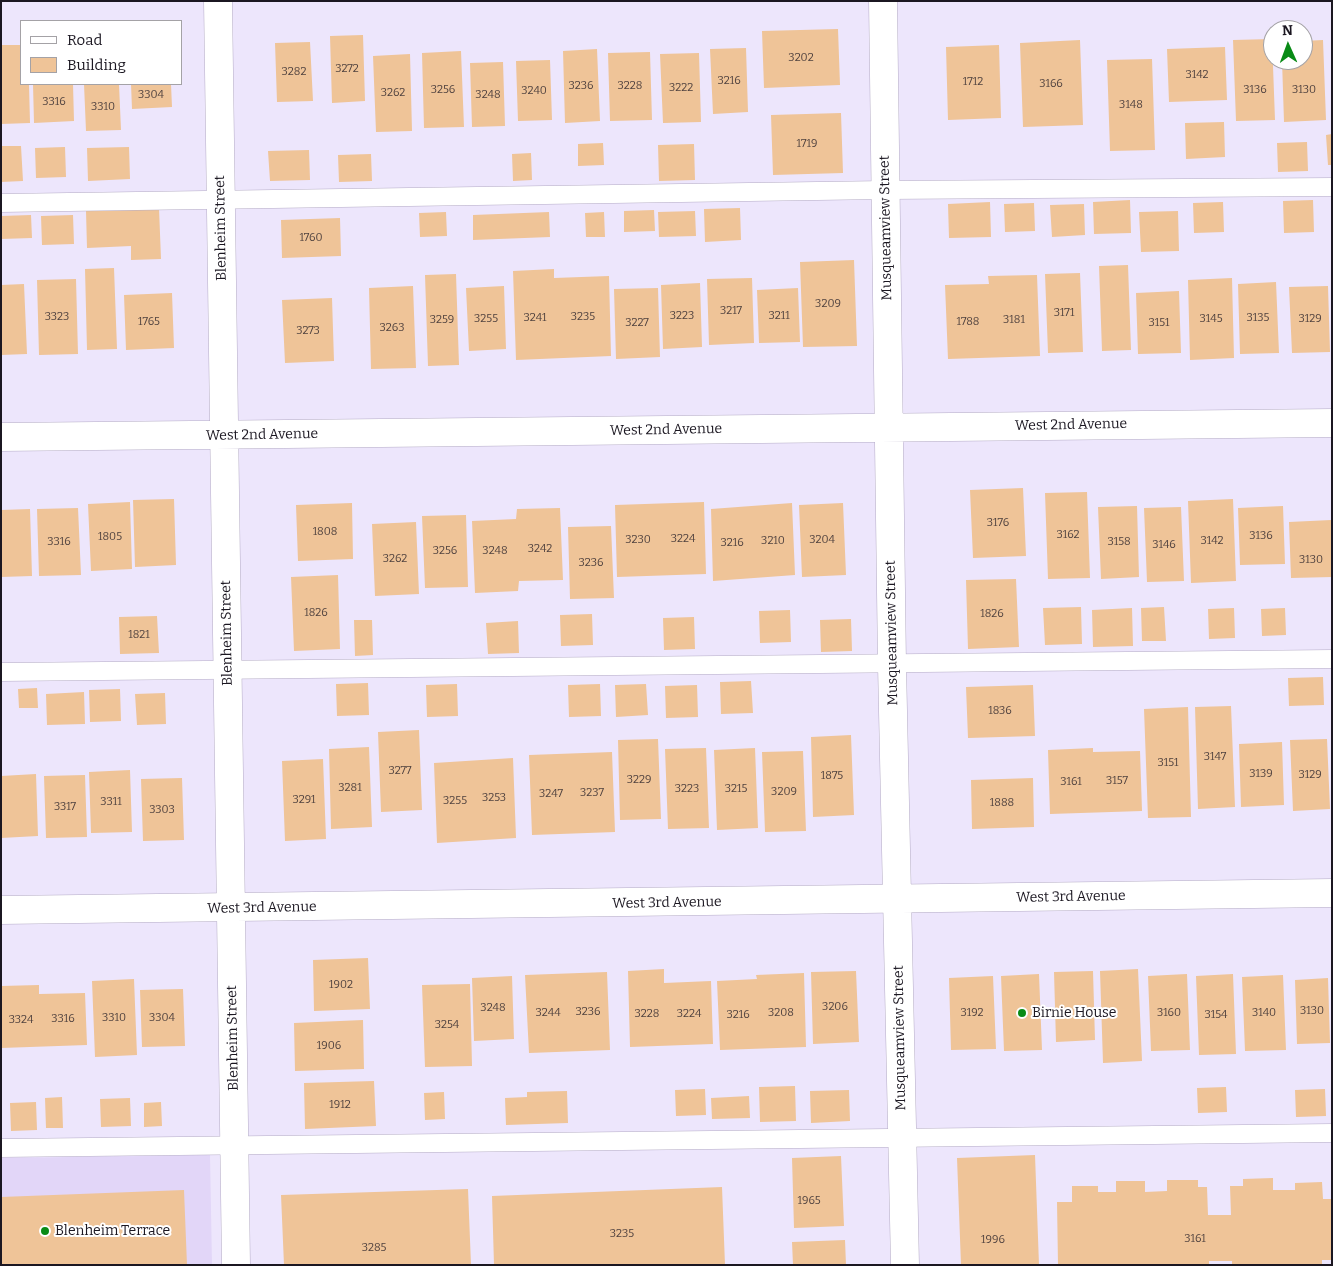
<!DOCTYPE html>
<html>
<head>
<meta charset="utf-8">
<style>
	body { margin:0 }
	#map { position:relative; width:1333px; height:1266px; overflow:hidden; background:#ede6fc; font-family:Bitter,serif }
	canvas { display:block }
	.frame { position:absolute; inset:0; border:2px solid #1b1721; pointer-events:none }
	.legend { position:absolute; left:20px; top:20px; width:162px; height:65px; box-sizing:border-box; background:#fff; border:1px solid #a4a2a6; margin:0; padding:6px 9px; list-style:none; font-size:15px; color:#1b1721 }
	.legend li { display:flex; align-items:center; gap:10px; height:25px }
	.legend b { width:25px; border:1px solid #a4a2a6 }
	.north { position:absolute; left:1263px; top:20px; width:50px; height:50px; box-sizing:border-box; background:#fff; border:1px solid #a4a2a6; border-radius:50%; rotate:358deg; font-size:14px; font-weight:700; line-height:20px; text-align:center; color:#1b1721 }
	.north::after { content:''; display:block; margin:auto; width:18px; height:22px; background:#098b16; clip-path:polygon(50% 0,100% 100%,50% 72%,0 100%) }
</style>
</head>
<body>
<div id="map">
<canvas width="1333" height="1266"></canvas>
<div class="frame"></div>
<ul class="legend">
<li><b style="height:6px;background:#fff"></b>Road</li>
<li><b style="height:14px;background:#efc498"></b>Building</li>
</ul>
<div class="north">N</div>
</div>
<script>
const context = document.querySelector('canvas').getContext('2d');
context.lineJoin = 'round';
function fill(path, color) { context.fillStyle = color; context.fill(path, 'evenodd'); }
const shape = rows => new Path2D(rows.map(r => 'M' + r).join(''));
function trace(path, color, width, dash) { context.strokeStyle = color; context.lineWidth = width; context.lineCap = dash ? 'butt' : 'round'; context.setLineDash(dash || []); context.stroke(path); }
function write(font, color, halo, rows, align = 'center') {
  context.font = font + ' Bitter,serif'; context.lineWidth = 4; context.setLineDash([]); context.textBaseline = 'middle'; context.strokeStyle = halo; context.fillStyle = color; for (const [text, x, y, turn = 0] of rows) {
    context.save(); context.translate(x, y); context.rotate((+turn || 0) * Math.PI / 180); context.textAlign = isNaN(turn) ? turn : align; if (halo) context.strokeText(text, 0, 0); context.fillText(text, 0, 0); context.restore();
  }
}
fill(shape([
	[210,1155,212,1265,1,1265,1,1158]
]), '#e2d6f8');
fill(shape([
	[838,29,840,85,764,88,762,31],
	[363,35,365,101,332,103,330,36],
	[1272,39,1275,120,1236,121,1233,40],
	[1080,40,1083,125,1023,127,1020,43],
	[1323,40,1326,120,1284,122,1282,60,1303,60,1303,41],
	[310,42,313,101,277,102,275,43],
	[1,45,21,45,21,84,29,84,30,123,1,124],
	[999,45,1001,118,948,120,946,47],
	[1225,47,1227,100,1169,102,1167,49],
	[746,48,748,112,713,114,710,49],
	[597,49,600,121,565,123,563,51],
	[461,51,464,127,424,128,422,53],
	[650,52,652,120,610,121,608,53],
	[699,53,701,122,663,123,660,54],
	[410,54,412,131,376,132,373,56],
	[1152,59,1155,150,1110,151,1107,60],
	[550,60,552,120,518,121,516,61],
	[503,62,505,126,472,127,470,63],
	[33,84,73,84,74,121,34,123],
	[84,84,119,84,121,130,86,131],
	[131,84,171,84,172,107,132,109],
	[841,113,843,173,773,175,771,115],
	[1224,122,1225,157,1186,159,1185,123],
	[1332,134,1332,165,1328,165,1326,135],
	[1307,142,1308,171,1278,172,1277,143],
	[603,143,604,165,578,166,578,144],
	[694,144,695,180,659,181,658,145],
	[1,146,21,146,23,181,1,182],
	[65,147,66,177,36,178,35,148],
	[129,147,130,179,88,181,87,148],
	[309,150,310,180,270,181,268,151],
	[531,153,532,180,513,181,512,154],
	[371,154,372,181,339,182,338,155],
	[1130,200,1131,233,1094,234,1093,202],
	[1313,200,1314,232,1284,233,1283,201],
	[990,202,991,237,949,238,948,204],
	[1223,202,1224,232,1194,233,1193,203],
	[1034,203,1035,231,1005,232,1004,204],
	[1084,204,1085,235,1052,237,1050,205],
	[159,208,161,259,131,260,131,246,87,248,86,211],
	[740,208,741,240,705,242,704,209],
	[654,210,655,231,624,232,624,211],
	[695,211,696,236,659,237,658,212],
	[1178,211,1179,251,1141,252,1139,212],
	[446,212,447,236,420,237,419,213],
	[549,212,550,237,473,240,473,215],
	[604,212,605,237,586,237,585,213],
	[31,215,32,238,1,239,1,216],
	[73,215,74,244,42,245,41,216],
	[340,218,341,256,282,258,281,220],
	[854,260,857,346,803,347,800,262],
	[1128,265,1131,350,1102,351,1099,266],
	[114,268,117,349,87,350,85,269],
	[554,269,554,278,609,276,611,356,516,360,513,271],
	[1080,273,1083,352,1048,353,1045,274],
	[456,274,459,365,428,366,425,275],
	[1037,275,1040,356,948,359,945,285,989,284,988,276],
	[752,278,754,343,709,345,707,279],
	[1232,278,1234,358,1190,360,1188,280],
	[76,279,78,354,39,355,37,280],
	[1276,282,1279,353,1240,354,1238,284],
	[700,283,702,347,663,349,661,285],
	[24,284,27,354,1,355,1,285],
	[413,286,416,368,371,369,369,288],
	[504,286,506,349,469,351,466,288],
	[1328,286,1330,352,1292,353,1289,287],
	[658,288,660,357,616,359,614,289],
	[798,288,800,342,759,343,757,290],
	[1179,291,1181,353,1138,354,1136,293],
	[172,293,174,348,126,350,124,295],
	[332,298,334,361,285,363,282,300],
	[1023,488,1026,556,973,558,970,490],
	[1087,492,1090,578,1048,579,1045,493],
	[174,499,176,565,135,567,133,500],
	[1233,499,1236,581,1191,583,1188,501],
	[130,502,132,569,91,571,88,504],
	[704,502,706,574,617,577,615,505],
	[352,503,353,559,298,561,296,505],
	[792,503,795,575,713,581,711,509],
	[843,503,846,575,802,577,799,505],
	[1137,506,1139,577,1101,579,1098,507],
	[1283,506,1285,564,1240,565,1238,508],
	[1181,507,1184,581,1147,582,1144,508],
	[78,508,81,575,39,576,37,509],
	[560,508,563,580,519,581,518,591,475,593,472,521,516,519,517,509],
	[30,509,32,576,1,577,1,510],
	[466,515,468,587,425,588,422,516],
	[1331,520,1332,577,1291,578,1289,522],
	[416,522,419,594,375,596,372,524],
	[611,526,614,598,570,599,568,527],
	[338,575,340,649,294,651,291,577],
	[1016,579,1019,647,968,649,966,580],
	[1081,607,1082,644,1045,645,1043,608],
	[1164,607,1166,641,1142,641,1141,608],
	[1132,608,1133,646,1093,647,1092,610],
	[1234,608,1235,638,1209,639,1208,609],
	[1285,608,1286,635,1262,636,1261,609],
	[790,610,791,642,760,643,759,611],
	[592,614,593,645,561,646,560,615],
	[157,616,159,653,120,654,119,617],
	[694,617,695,649,664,650,663,618],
	[851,619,852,651,821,652,820,620],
	[354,620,372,620,373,655,355,656],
	[518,621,519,653,488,654,486,623],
	[1323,677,1324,705,1289,706,1288,678],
	[751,681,753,713,721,714,720,682],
	[368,683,369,715,337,716,336,684],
	[457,684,458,716,427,717,426,685],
	[600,684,601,716,569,717,568,685],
	[646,684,648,715,616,717,615,685],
	[697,685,698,717,666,718,665,686],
	[1033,685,1035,736,968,738,966,687],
	[37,688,38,708,19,708,18,689],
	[120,689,121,721,90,722,89,690],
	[84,692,85,724,47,725,46,694],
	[165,693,166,724,137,725,135,694],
	[1231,706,1235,807,1198,809,1195,707],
	[1188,707,1191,817,1148,818,1144,709],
	[419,730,422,810,381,812,378,732],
	[851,735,854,815,813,817,811,737],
	[658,739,661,819,620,820,618,740],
	[1327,739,1330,809,1293,811,1290,740],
	[1282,742,1284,805,1241,807,1239,744],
	[369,747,372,827,331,829,329,749],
	[706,748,709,828,668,829,665,749],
	[755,748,758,828,717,830,714,750],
	[1093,748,1093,752,1140,751,1142,811,1050,814,1048,750],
	[803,751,806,831,765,832,762,752],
	[612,752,615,832,532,835,529,755],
	[513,758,516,838,437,843,434,763],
	[323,759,326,839,285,841,282,761],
	[130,770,132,832,91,833,89,772],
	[36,774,38,836,1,838,1,776],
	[85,775,87,837,46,838,44,776],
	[182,778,184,840,143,841,141,779],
	[1033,778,1034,827,972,829,971,780],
	[368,958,370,1009,314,1011,313,960],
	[664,969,664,983,711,981,713,1044,630,1047,628,971],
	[1138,969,1142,1061,1103,1063,1100,971],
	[856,971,859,1042,813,1044,811,972],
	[1093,971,1095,1040,1056,1042,1054,972],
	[607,972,610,1050,529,1053,525,975],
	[804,973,806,1047,720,1050,717,981,757,979,756,975],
	[1039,974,1042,1050,1004,1051,1001,976],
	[1187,974,1190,1050,1151,1051,1148,976],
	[1233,974,1236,1054,1199,1055,1196,976],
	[1283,975,1286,1050,1245,1051,1242,977],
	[512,976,514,1039,474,1041,472,978],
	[993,976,996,1049,951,1050,949,978],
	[1328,978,1330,1043,1297,1044,1295,980],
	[134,979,137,1055,95,1057,92,981],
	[470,984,472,1066,425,1067,422,985],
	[39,985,39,994,85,993,87,1045,1,1048,1,986],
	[183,989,185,1046,142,1047,140,990],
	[363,1020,364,1069,295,1071,294,1023],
	[374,1081,376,1126,305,1129,304,1083],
	[795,1086,796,1121,760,1122,759,1087],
	[1226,1087,1227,1112,1198,1113,1197,1088],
	[705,1089,706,1115,676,1116,675,1090],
	[1325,1089,1326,1116,1296,1117,1295,1090],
	[849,1090,850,1121,811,1123,810,1091],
	[567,1091,568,1123,506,1125,505,1098,527,1097,527,1092],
	[444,1092,445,1119,425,1120,424,1093],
	[749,1096,750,1118,712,1119,711,1098],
	[62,1097,63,1128,46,1128,45,1098],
	[130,1098,131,1126,101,1127,100,1099],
	[36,1102,37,1130,11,1131,10,1103],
	[161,1102,162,1126,144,1127,144,1103],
	[1035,1155,1039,1265,961,1265,957,1158],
	[841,1156,844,1226,794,1228,792,1158],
	[1273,1178,1273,1190,1295,1190,1295,1183,1322,1182,1323,1199,1332,1199,1332,1260,1322,1260,1322,1265,1232,1265,1232,1261,1209,1261,1209,1265,1058,1265,1057,1202,1072,1202,1072,1186,1098,1186,1098,1192,1116,1192,1116,1181,1145,1181,1145,1192,1167,1191,1167,1180,1198,1180,1198,1187,1207,1187,1208,1215,1231,1215,1230,1186,1243,1186,1243,1179],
	[722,1187,725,1265,494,1265,492,1196],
	[468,1189,471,1265,284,1265,281,1195],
	[184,1190,187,1265,1,1265,1,1197],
	[845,1240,846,1265,793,1265,792,1242]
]), '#efc498');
const lane = shape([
	[1,203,885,190,1332,187],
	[1,672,1332,659],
	[1,1148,1332,1133]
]);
const street = shape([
	[218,1,236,1265],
	[883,1,892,665,905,1265],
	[1,437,1332,423],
	[1,910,1332,893]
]);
trace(lane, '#b4abc5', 19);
trace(street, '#b4abc5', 29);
trace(lane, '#fff', 18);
trace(street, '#fff', 28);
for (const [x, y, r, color] of [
	[1022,1013,5,"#098b16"],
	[45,1231,5,"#098b16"]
]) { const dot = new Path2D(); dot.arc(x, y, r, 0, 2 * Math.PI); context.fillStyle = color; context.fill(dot); trace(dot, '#fff', 2); }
write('11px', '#50423f', null, [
	["3202",801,58],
	["3272",347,69],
	["3282",294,72],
	["3142",1197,75],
	["3216",729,81],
	["1712",973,82],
	["3166",1051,84],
	["3236",581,86],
	["3228",630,86],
	["3222",681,88],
	["3256",443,90],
	["3136",1255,90],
	["3130",1304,90],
	["3240",534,91],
	["3262",393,93],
	["3304",151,95],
	["3248",488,95],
	["3316",54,102],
	["3148",1131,105],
	["3310",103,107],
	["1719",807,144],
	["1760",311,238],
	["3209",828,304],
	["3217",731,311],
	["3171",1064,313],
	["3223",682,316],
	["3211",779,316],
	["3323",57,317],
	["3235",583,317],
	["3241",535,318],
	["3135",1258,318],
	["3255",486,319],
	["3145",1211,319],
	["3129",1310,319],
	["3259",442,320],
	["3181",1014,320],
	["1765",149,322],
	["1788",968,322],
	["3227",637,323],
	["3151",1159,323],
	["3263",392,328],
	["3273",308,331],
	["3176",998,523],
	["1808",325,532],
	["3162",1068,535],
	["3136",1261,536],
	["1805",110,537],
	["3224",683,539],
	["3230",638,540],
	["3204",822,540],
	["3210",773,541],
	["3142",1212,541],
	["3316",59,542],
	["3158",1119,542],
	["3216",732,543],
	["3146",1164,545],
	["3242",540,549],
	["3256",445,551],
	["3248",495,551],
	["3262",395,559],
	["3130",1311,560],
	["3236",591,563],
	["1826",316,613],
	["1826",992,614],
	["1821",139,635],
	["1836",1000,711],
	["3147",1215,757],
	["3151",1168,763],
	["3277",400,771],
	["3139",1261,774],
	["3129",1310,775],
	["1875",832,776],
	["3229",639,780],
	["3157",1117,781],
	["3161",1071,782],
	["3281",350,788],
	["3223",687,789],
	["3215",736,789],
	["3209",784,792],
	["3237",592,793],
	["3247",551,794],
	["3253",494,798],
	["3291",304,800],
	["3255",455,801],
	["3311",111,802],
	["1888",1002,803],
	["3317",65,807],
	["3303",162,810],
	["1902",341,985],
	["3206",835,1007],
	["3248",493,1008],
	["3130",1312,1011],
	["3236",588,1012],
	["3244",548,1013],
	["3208",781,1013],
	["3192",972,1013],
	["3160",1169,1013],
	["3140",1264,1013],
	["3228",647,1014],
	["3224",689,1014],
	["3216",738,1015],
	["3154",1216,1015],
	["3310",114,1018],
	["3304",162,1018],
	["3316",63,1019],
	["3324",21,1020],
	["3254",447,1025],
	["1906",329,1046],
	["1912",340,1105],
	["1965",809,1201],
	["3235",622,1234],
	["3161",1195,1239],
	["1996",993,1240],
	["3285",374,1248]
]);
write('14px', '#1b1721', '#fff', [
	["Blenheim Street",221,228,-91],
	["Musqueamview Street",886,228,-91],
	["West 2nd Avenue",1071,425,-1],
	["West 2nd Avenue",666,430,-1],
	["West 2nd Avenue",262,435,-1],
	["Blenheim Street",227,633,-91],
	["Musqueamview Street",892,633,-91],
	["West 3rd Avenue",1071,897,-1],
	["West 3rd Avenue",667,903,-1],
	["West 3rd Avenue",262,908,-1],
	["Blenheim Street",233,1038,-91],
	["Musqueamview Street",900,1038,-91]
]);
write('14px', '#1b1721', '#fff', [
	["Birnie House",1032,1013],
	["Blenheim Terrace",55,1231]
], 'left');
</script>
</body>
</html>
